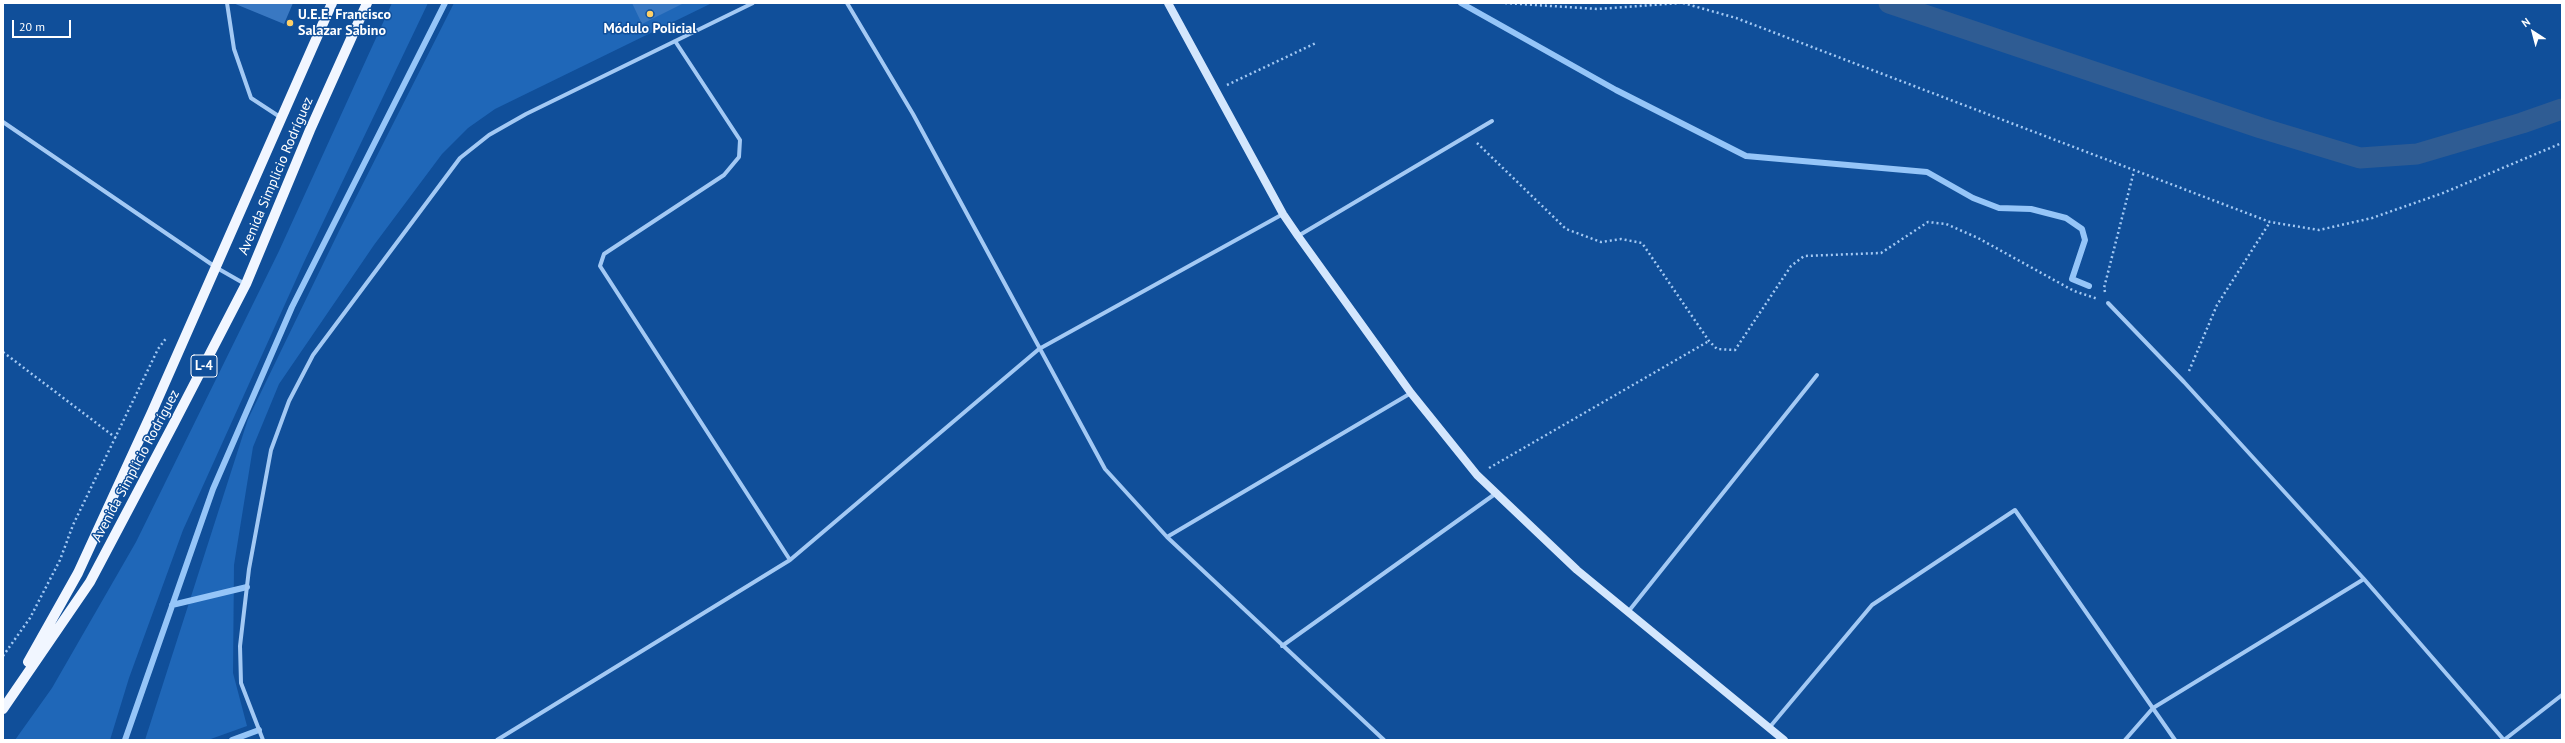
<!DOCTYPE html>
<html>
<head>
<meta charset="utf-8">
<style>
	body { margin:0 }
	#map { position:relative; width:2565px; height:743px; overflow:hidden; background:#104f9a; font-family:"PT Sans",sans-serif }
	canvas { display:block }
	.frame { position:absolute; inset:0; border:4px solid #fff; pointer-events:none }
	.north { position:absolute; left:2513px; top:12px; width:40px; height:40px; -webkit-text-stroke:3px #104f9a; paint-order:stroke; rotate:324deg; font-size:11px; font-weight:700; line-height:16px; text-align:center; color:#fff }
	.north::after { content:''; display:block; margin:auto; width:14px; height:18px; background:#fff; clip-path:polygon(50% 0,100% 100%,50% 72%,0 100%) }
	.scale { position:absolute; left:12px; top:20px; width:59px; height:18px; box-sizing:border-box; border:2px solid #fff; border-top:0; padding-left:5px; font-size:12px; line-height:14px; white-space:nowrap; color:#fff; -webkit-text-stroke:3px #104f9a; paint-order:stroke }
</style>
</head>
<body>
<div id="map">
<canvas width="2565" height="743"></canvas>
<div class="frame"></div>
<div class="north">N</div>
<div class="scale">20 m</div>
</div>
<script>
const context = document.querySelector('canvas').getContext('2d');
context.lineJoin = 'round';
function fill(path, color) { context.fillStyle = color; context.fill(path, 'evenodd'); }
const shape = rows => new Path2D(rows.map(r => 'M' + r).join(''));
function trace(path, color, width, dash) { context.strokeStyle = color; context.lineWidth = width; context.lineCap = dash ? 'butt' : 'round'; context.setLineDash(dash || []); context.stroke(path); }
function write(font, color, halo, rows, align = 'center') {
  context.font = font + ' "PT Sans",sans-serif'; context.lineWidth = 3; context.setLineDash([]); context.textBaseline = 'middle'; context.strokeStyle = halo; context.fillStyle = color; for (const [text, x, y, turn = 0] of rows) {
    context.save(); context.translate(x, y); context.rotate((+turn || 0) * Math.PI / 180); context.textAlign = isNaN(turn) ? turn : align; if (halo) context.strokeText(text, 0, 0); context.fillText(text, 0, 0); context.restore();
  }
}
fill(shape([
	[392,3,428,3,304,262,183,530,129,678,110,740,15,740,52,688,136,542,279,251],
	[454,3,712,3,495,109,468,128,442,154,374,245,279,384,253,447,234,565,233,673,247,726,208,740,145,740,248,419,339,231]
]), '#1f67b8');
trace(shape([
	[1461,3,1616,90,1746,156,1927,172,1973,198,1999,208,2031,209,2066,218,2082,229,2085,240,2072,279,2089,286],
	[172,605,247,587],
	[125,740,213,489,292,307,445,3],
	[232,740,259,730]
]), '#95c5f8', 6);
trace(shape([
	[1889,3,2261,128,2360,158,2417,154,2522,123,2562,109]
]), '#2f5c93', 21);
fill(shape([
	[233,3,293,3,284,24],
	[632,3,684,3,642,24]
]), '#3978c2');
trace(shape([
	[1505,3,1598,9,1680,3],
	[1683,3,1736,18,2270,222,2319,230,2372,218,2443,193,2562,143],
	[1227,85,1316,43],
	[1477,143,1566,229,1601,242,1621,239,1642,243,1709,341,1717,349,1735,350,1791,266,1804,256,1881,253,1928,222,1946,224,1978,238,2074,291,2098,299],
	[2105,292,2104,288,2134,171],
	[3,352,116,438],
	[2189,371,2217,305,2270,222],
	[1489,468,1709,341],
	[3,656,30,618,60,560,73,525,158,349,167,337]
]), '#a3c9f4', 2.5, [2, 3]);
trace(shape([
	[227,3,234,49,251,98,280,117],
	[847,3,913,114,1105,469,1167,537,1384,740],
	[675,41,740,140,739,157,724,175,604,254,600,266,790,560],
	[3,122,217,268,245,284],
	[1298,236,1492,121],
	[2108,303,2184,382,2364,579,2504,740],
	[1167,537,1411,393],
	[1628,612,1817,375],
	[1282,646,1495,494],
	[1769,728,1872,605,2015,510,2175,740],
	[263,740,241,683,240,646,249,569,271,450,289,401,313,355,460,158,489,135,526,114,753,3],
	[497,740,790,560,1039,349,1283,214],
	[2125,740,2153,708,2364,579],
	[2504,740,2562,695]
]), '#a3c9f4', 4);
trace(shape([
	[1168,3,1283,214,1298,236,1411,393,1477,475,1577,570,1784,740]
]), '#d3e6fd', 8);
trace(shape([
	[28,662,78,573,152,412,332,3],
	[3,709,90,582,173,425,246,284,310,130,367,3]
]), '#f1f6ff', 10);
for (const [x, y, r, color] of [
	[650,14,4,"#ffd067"],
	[290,23,4,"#ffd067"]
]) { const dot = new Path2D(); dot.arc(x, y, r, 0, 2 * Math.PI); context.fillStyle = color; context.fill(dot); trace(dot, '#104f9a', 1.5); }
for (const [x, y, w] of [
	[204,366,26]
]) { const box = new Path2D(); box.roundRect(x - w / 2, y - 11, w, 22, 3); context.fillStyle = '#104f9a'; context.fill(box); trace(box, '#fff', 1); }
write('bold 13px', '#fff', null, [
	["L-4",204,366]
]);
write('bold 14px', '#fff', '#104f9a', [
	["U.E.E. Francisco",298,15],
	["Salazar Sabino",298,31],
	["Módulo Policial",650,29,"center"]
], 'left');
write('14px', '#fff', '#104f9a', [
	["Avenida Simplicio Rodríguez",276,176,-67],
	["Avenida Simplicio Rodríguez",136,466,-62]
]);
</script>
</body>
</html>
